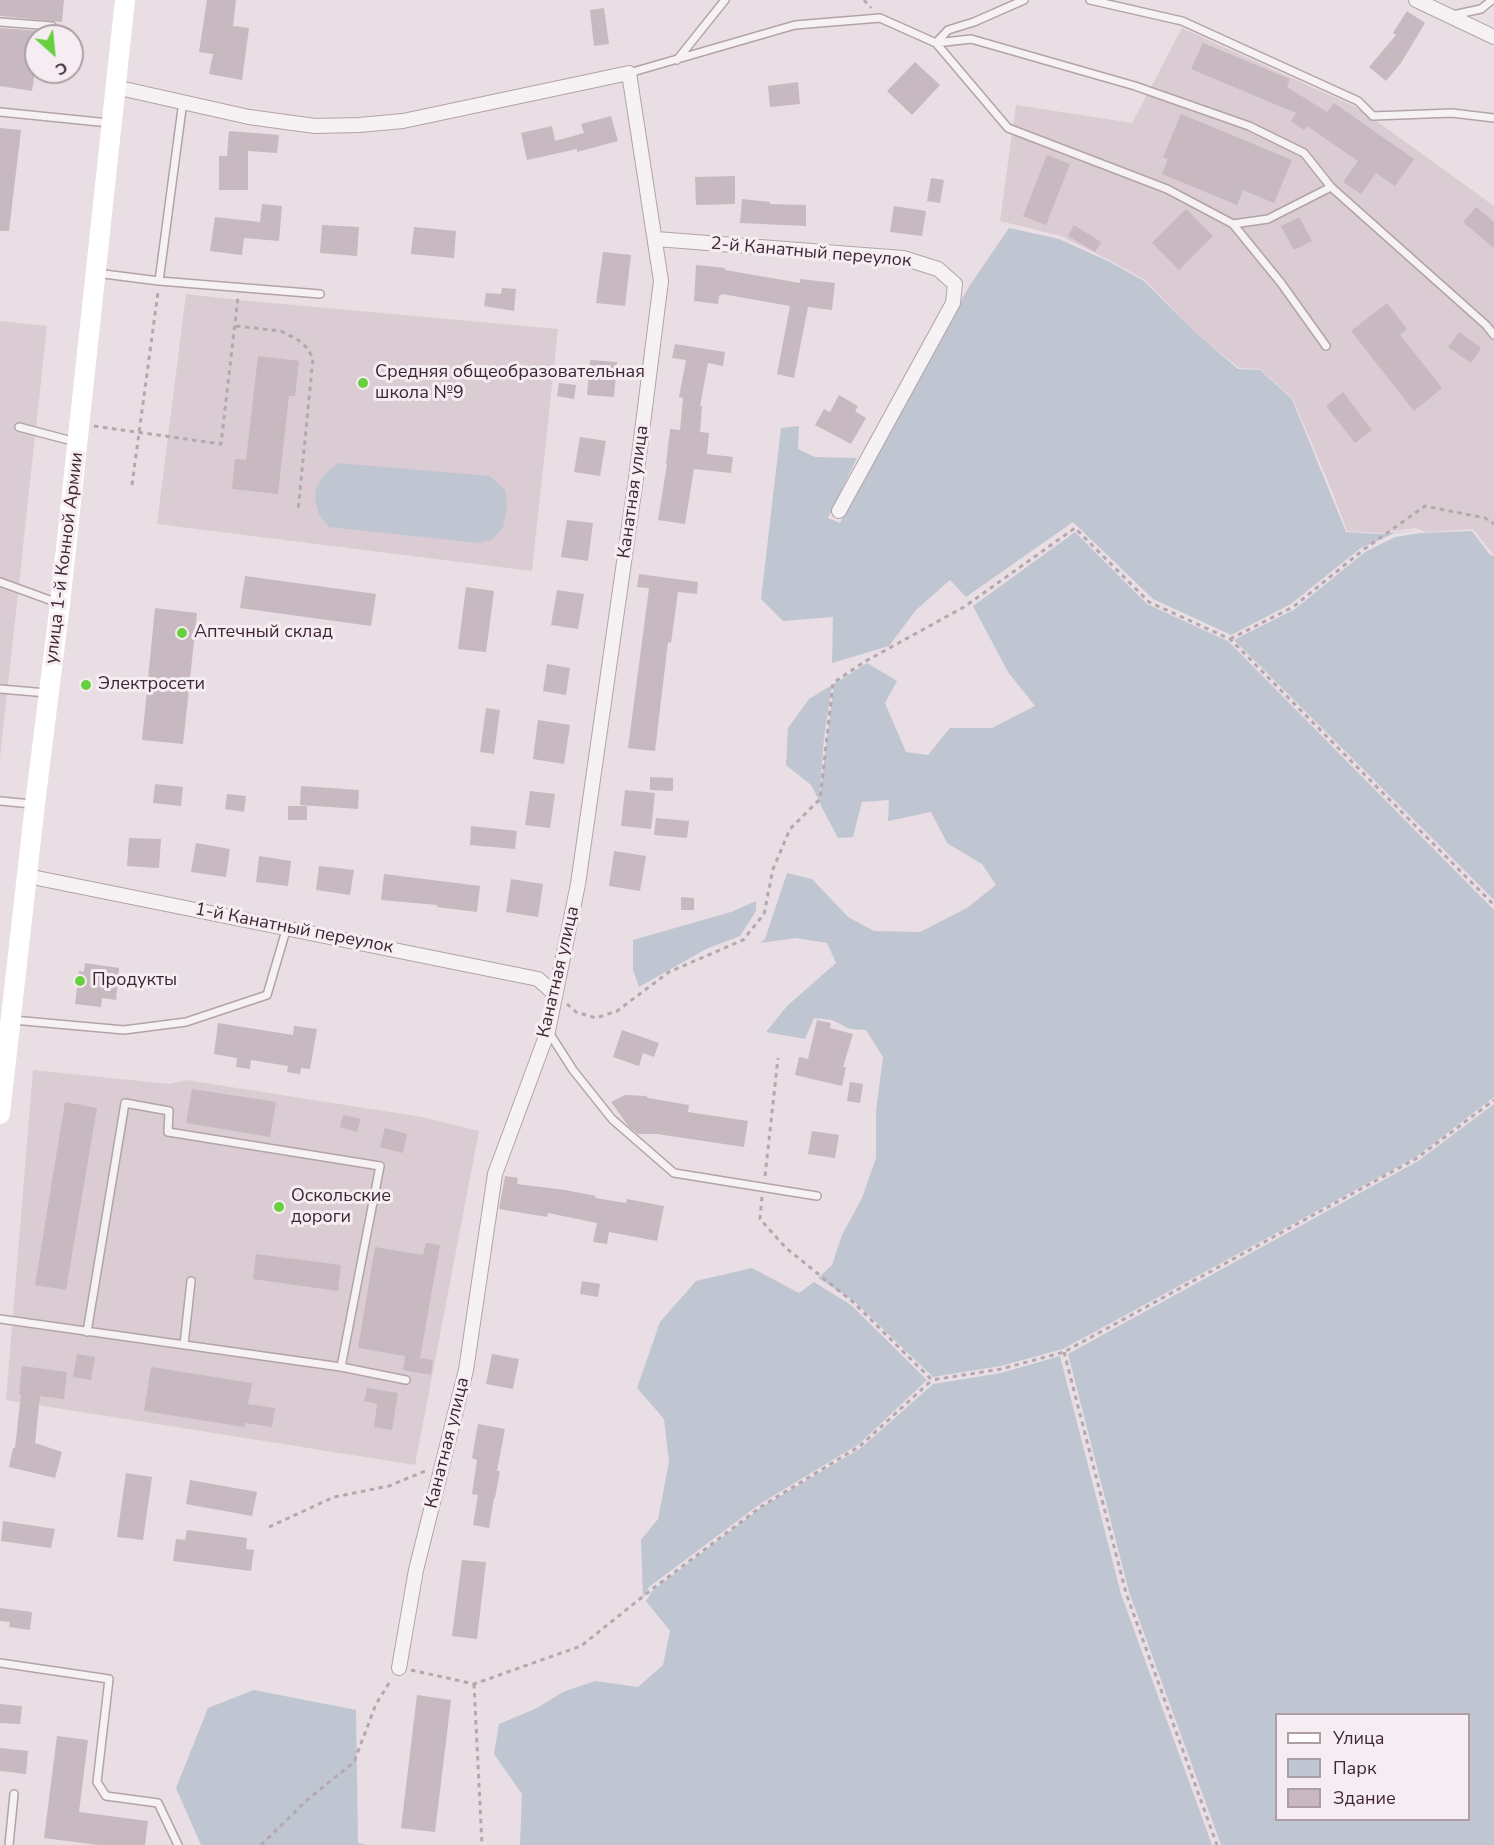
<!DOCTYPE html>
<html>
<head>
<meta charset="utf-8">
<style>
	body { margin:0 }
	#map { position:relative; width:1494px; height:1845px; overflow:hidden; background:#e8dee3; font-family:"Nunito Sans",sans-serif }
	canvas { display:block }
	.legend { position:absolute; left:1275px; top:1713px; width:195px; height:108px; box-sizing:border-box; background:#f6edf2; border:2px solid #ad9ea5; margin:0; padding:8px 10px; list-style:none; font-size:18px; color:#3f2732 }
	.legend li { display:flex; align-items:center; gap:12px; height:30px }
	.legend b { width:30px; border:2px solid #ad9ea5 }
	.north { position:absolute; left:24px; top:24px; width:60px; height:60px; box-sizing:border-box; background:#f6edf2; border:2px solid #ad9ea5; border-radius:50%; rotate:153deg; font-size:16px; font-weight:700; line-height:24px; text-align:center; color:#3f2732 }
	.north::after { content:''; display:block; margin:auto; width:21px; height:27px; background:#66d040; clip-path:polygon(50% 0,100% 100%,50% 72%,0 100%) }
</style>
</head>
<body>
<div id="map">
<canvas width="1494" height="1845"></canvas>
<ul class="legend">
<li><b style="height:8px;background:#fff"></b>Улица</li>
<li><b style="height:16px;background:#bfc6d2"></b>Парк</li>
<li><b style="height:16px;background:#c8b8c0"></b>Здание</li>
</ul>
<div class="north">С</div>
</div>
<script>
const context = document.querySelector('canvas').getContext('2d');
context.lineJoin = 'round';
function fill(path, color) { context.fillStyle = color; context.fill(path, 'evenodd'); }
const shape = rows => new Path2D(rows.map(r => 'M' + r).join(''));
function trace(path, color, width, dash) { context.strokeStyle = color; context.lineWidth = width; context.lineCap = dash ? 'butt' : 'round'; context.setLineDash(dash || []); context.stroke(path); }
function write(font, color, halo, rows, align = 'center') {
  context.font = font + ' "Nunito Sans",sans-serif'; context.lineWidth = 6; context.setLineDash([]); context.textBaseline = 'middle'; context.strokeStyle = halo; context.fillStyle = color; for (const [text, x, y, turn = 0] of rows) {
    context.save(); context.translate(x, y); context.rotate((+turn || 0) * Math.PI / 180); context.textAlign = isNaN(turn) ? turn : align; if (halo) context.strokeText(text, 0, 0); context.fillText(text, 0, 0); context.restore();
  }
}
fill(shape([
	[1182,28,1360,109,1494,206,1494,555,1473,529,1426,532,1416,528,1380,533,1347,531,1332,491,1293,399,1260,369,1239,368,1196,333,1145,280,1111,261,1061,236,1000,221,1016,105,1132,123],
	[186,294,238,300,558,329,532,571,157,524],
	[0,321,47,326,0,758],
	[33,1070,169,1084,186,1080,422,1117,479,1131,415,1465,6,1400]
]), '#daccd2');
fill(shape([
	[1009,228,1059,239,1110,262,1144,281,1196,333,1238,369,1260,370,1292,399,1346,532,1380,534,1418,530,1395,533,1361,548,1291,604,1231,635,1153,599,1073,522,966,597,950,580,916,610,889,646,832,663,833,617,783,621,761,599,781,428,799,426,798,449,815,457,857,458,828,518,840,523,968,288],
	[338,463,490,476,505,490,507,505,503,528,491,540,479,543,329,527,319,514,315,500,316,488,324,475],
	[1472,531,1490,555,1494,556,1494,900,1234,640,1295,609,1365,552,1395,537,1420,533],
	[1075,532,1147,604,1228,641,1494,910,1494,1097,1416,1157,1063,1349,1001,1366,933,1377,854,1301,818,1278,832,1265,842,1235,862,1198,876,1158,876,1112,883,1057,866,1030,850,1029,832,1020,814,1018,805,1039,766,1032,787,1006,836,963,827,943,796,938,760,943,765,939,787,873,812,879,848,917,874,931,920,932,967,908,996,885,982,864,947,843,931,812,888,821,889,800,862,802,853,837,838,838,819,802,834,684,867,663,897,681,885,703,906,752,928,755,950,728,992,728,1035,706,1008,672,973,606],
	[832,685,824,738,819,800,811,785,786,765,788,728,809,699],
	[756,901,756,911,740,936,706,949,639,987,633,970,633,940,731,912],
	[1494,1104,1494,1845,1221,1845,1129,1592,1068,1354,1418,1161],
	[1276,1714,1468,1714,1468,1820,1276,1820],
	[752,1268,799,1293,814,1282,851,1305,927,1380,859,1444,760,1504,649,1587,643,1598,641,1540,658,1519,669,1462,664,1419,637,1388,660,1322,696,1281],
	[1060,1356,1121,1594,1212,1845,520,1845,522,1794,494,1754,499,1724,537,1708,563,1692,595,1681,638,1687,663,1665,670,1631,646,1601,652,1591,762,1507,861,1448,933,1384,1001,1373],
	[254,1690,356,1710,358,1843,367,1845,201,1845,176,1788,208,1708]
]), '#bfc6d2');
fill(shape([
	[0,0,64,0,62,22,0,16],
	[207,0,236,0,233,26,249,28,242,80,209,74,213,54,199,52],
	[604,8,609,44,594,46,590,10],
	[1407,11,1425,23,1401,63,1386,81,1369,67,1396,35,1393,33],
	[0,28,41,31,40,36,36,36,36,64,32,91,0,86],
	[1203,43,1290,79,1287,87,1327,112,1334,103,1414,159,1395,186,1376,173,1361,194,1343,182,1358,161,1307,126,1304,130,1291,121,1296,113,1191,69],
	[915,62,940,85,912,115,887,91],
	[798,82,800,104,770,107,768,86],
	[1181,114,1292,160,1274,203,1243,190,1237,205,1162,174,1168,159,1163,157],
	[611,116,618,141,588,149,577,152,577,149,527,160,521,133,552,126,555,141,584,133,581,124],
	[0,128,21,130,9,231,0,231],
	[229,131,279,135,277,153,248,151,248,190,219,190,219,156,227,156],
	[1047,155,1070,164,1046,225,1023,216],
	[735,176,735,204,696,205,695,177],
	[931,178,944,180,940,203,927,201],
	[742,199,770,202,770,204,806,205,806,226,740,223],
	[262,204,282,206,279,241,244,238,242,255,210,251,215,217,260,222],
	[894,206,926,211,922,236,890,232],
	[1476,207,1494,222,1494,248,1463,222],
	[1186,209,1213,236,1179,270,1152,243],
	[1299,217,1312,241,1294,250,1281,226],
	[322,225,359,227,357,256,320,253],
	[1074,225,1101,242,1095,252,1068,236],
	[414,227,456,231,454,258,411,254],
	[603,252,631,255,625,306,596,303],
	[696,265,725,268,725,270,800,283,800,279,835,283,832,310,808,307,794,378,777,374,790,306,722,294,719,296,718,304,694,301],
	[502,288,516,289,514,311,484,306,486,293,501,294],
	[1387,303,1407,329,1400,335,1442,388,1414,411,1351,331],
	[1459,332,1481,348,1471,363,1448,347],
	[675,344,725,352,723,366,708,363,700,406,702,406,700,432,709,433,707,454,733,457,731,473,694,469,685,524,658,520,667,464,666,464,670,429,680,430,683,398,679,397,686,360,672,358],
	[258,356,299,361,295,396,289,396,278,494,232,489,235,459,246,460],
	[590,360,617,362,614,397,587,395],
	[559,383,576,385,574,399,557,396],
	[1343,392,1372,430,1355,443,1326,406],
	[839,395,858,406,855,411,866,418,851,444,815,425,824,409,830,412],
	[580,437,606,441,600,476,574,472],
	[567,520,593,523,588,561,561,557],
	[639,574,698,582,697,594,678,592,671,643,668,642,655,751,628,748,649,588,637,587],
	[245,576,376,594,371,626,240,608],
	[466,587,494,591,486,652,458,649],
	[557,590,584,594,578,629,551,625],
	[155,608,197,613,183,744,142,740],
	[547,664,570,668,566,695,543,691],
	[486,708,500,710,494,754,480,752],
	[538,720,570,725,564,764,533,759],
	[650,777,673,778,673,791,650,790],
	[155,784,183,787,181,806,153,803],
	[301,786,359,790,358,809,300,805],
	[625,790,655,793,651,829,621,826],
	[530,791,555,794,550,828,525,825],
	[227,794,246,796,244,812,225,809],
	[288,806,307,806,307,820,288,820],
	[656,818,689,821,687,838,654,835],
	[471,826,517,831,515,849,470,845],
	[129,838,161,839,159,868,127,866],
	[196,843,230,849,226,877,191,872],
	[614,851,646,856,640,891,609,886],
	[259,856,291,861,288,886,256,882],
	[319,866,354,870,350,895,316,890],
	[384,874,480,886,477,912,437,907,437,905,381,900],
	[511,879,543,884,538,917,506,912],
	[681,897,694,898,694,910,681,910],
	[85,963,119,968,116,1000,102,998,101,1007,75,1004,79,971,84,972],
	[817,1020,831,1023,830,1028,853,1034,843,1067,846,1067,842,1086,795,1075,799,1057,808,1059],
	[218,1023,293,1035,294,1026,317,1029,310,1069,301,1068,300,1074,287,1072,288,1066,251,1060,250,1069,236,1067,237,1058,214,1054],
	[622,1030,659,1043,654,1057,643,1053,639,1066,613,1057],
	[850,1082,863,1084,860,1103,847,1101],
	[192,1089,276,1102,270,1137,186,1123],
	[625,1095,646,1096,648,1098,689,1105,688,1112,748,1121,744,1147,657,1134,638,1134,629,1127,611,1102],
	[65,1102,97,1108,66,1290,35,1285],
	[343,1115,361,1119,357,1132,340,1127],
	[385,1128,407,1134,403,1153,380,1147],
	[812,1131,839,1135,835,1158,808,1154],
	[505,1176,518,1178,517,1184,565,1190,596,1196,595,1198,626,1203,627,1199,664,1206,657,1241,609,1232,607,1244,593,1242,597,1223,548,1213,547,1217,499,1209],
	[426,1243,440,1245,420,1358,433,1360,431,1375,403,1370,405,1356,358,1348,375,1247,423,1255],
	[256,1254,341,1265,338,1291,253,1279],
	[582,1281,600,1284,598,1297,580,1294],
	[77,1354,95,1357,91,1380,73,1377],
	[492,1354,519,1359,513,1389,486,1384],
	[22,1366,67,1372,64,1399,40,1396,35,1443,62,1452,55,1478,9,1467,13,1448,15,1448,21,1394,19,1394],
	[151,1367,252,1383,248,1404,275,1408,272,1427,245,1423,245,1427,144,1411],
	[367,1388,398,1393,392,1430,374,1427,377,1404,364,1401],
	[478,1424,505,1429,497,1471,500,1471,495,1498,494,1498,489,1528,473,1525,478,1495,472,1494,477,1460,472,1458],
	[126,1473,152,1477,143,1540,117,1537],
	[190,1480,257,1492,252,1516,186,1504],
	[3,1521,55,1529,51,1548,1,1541],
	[187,1530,247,1538,246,1549,254,1550,251,1571,173,1561,176,1539,185,1540],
	[462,1560,486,1562,477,1639,452,1636],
	[0,1608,32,1612,30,1630,9,1627,10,1622,0,1621],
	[417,1695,451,1700,435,1832,401,1828],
	[0,1704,22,1706,20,1724,0,1723],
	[57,1736,88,1740,79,1812,148,1821,145,1845,98,1845,44,1838],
	[0,1748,28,1751,26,1774,0,1771]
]), '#c8b8c0');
const service = shape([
	[1090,0,1182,21,1358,101,1373,116,1452,113,1494,118],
	[1453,15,1481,9,1492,0],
	[0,22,52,26],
	[936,43,971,39,1135,86,1249,126,1304,153,1331,187,1486,325,1494,335],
	[936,43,948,30,974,22,1024,0],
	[677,60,725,0],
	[629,73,795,25,880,18,936,43,1008,128,1167,189,1233,224,1281,283,1326,346],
	[0,112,109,123],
	[1233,224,1268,219,1331,187],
	[96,273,159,281,320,294],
	[159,281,183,101],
	[19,427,76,442],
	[0,582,58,603],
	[0,689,47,693],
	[0,801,32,804],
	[13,1020,124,1030,186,1022,267,995,287,927],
	[548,1031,573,1070,612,1119,674,1173,817,1196],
	[0,1319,341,1367,406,1380],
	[87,1332,125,1103,169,1111,168,1132,380,1166,341,1367],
	[184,1345,191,1281],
	[0,1663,109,1679,97,1782,106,1796,158,1803,178,1845],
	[9,1845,14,1794]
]);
const minor = shape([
	[1416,0,1494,37],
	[115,87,249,117,315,126,359,125,403,121,629,73,661,281,637,471,578,884,548,1031,495,1174,466,1370,416,1570,399,1668],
	[656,239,903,258,938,269,955,284,953,303,839,511],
	[27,876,538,979,555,994]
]);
trace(service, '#b2a3aa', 10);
trace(minor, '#b2a3aa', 16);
trace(shape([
	[864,0,871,8],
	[236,326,281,331,298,340,307,348,313,358,298,511],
	[94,426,221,444,238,297],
	[132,485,158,292],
	[1230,639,1293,607,1363,550,1425,506,1485,518,1494,524],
	[567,1004,576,1012,596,1018,617,1011,669,972,743,940,764,914,773,869,790,829,820,799,833,683,864,662,964,607,1075,528,1149,602,1230,639,1494,905],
	[765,1176,778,1058],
	[762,1197,760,1219,786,1248,853,1302,932,1380,1001,1369,1064,1352,1417,1158,1494,1100],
	[1064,1352,1126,1593,1217,1845],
	[269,1527,334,1497,389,1486,425,1471],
	[411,1670,474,1684,581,1646,651,1590,762,1506,860,1446,932,1380],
	[474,1684,482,1845],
	[261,1845,306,1801,354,1762,376,1704,391,1680]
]), '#b4a8ae', 3, [4.5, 4.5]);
trace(service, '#f6f1f3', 7);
trace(minor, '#f6f1f3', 14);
trace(shape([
	[0,1114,35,804,60,604,125,0]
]), '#fff', 20);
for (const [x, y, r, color] of [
	[363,383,6,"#66d040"],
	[182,633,6,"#66d040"],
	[86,685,6,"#66d040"],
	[80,981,6,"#66d040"],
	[279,1207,6,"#66d040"]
]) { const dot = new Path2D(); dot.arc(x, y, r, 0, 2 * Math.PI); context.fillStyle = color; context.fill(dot); trace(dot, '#f6edf2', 2); }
write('18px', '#3f2732', '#f6edf2', [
	["2-й Канатный переулок",811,253,5],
	["Канатная улица",634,492,-82],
	["улица 1-й Конной Армии",65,558,-83],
	["1-й Канатный переулок",294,929,11],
	["Канатная улица",559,972,-77],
	["Канатная улица",448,1443,-76]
]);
write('18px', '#3f2732', '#f6edf2', [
	["Средняя общеобразовательная",375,373],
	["школа №9",375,394],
	["Аптечный склад",194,633],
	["Электросети",98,685],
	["Продукты",92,981],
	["Оскольские",291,1197],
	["дороги",291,1218]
], 'left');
</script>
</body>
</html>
